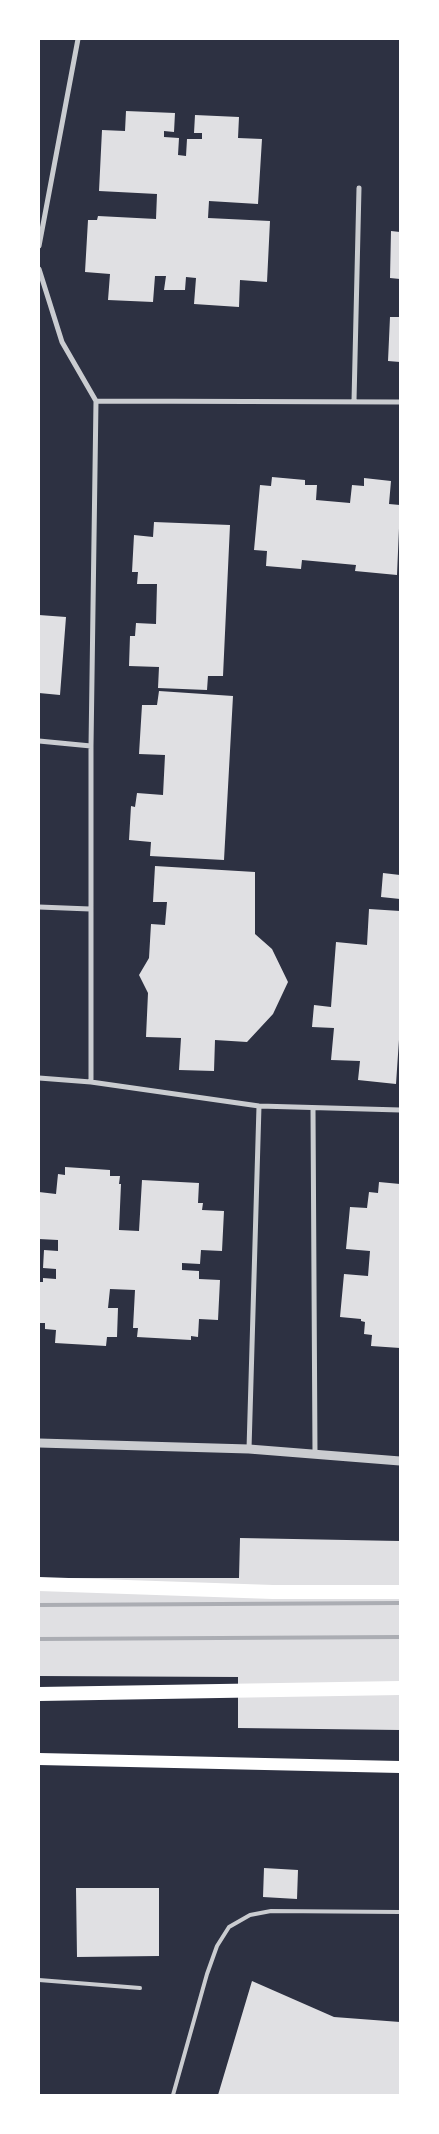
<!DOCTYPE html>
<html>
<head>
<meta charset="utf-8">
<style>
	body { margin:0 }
	#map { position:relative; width:439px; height:2134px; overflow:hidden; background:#2d3142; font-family:Overpass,sans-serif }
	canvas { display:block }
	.frame { position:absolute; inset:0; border:40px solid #fff; pointer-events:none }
</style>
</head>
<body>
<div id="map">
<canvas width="439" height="2134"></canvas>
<div class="frame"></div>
</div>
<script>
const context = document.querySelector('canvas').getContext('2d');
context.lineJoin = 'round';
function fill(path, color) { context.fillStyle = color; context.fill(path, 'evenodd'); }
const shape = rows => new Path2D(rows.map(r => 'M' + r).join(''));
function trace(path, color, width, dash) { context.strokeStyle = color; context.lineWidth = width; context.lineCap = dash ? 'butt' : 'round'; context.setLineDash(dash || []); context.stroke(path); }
fill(shape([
	[126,111,175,113,174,132,164,131,164,137,179,138,178,155,186,156,187,139,202,139,202,133,194,133,195,115,239,117,238,138,262,139,258,204,209,201,208,218,270,221,267,282,240,280,239,307,194,304,196,278,186,277,185,290,164,290,166,276,155,276,153,302,108,300,110,274,85,272,88,220,97,220,98,216,156,219,157,194,99,191,102,130,125,131],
	[391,231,400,232,400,279,390,278],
	[390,317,400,317,400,362,388,361],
	[272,477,305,480,305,485,317,485,316,500,350,503,352,485,364,486,364,478,391,481,389,504,400,505,397,575,355,571,356,565,302,560,301,569,266,566,267,551,254,550,260,485,271,486],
	[154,522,230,525,223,676,208,676,207,690,158,688,159,667,129,666,130,636,135,636,136,623,156,624,157,584,137,584,138,572,132,572,134,535,153,537],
	[39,615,66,617,60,695,39,693],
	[159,691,233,696,224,860,150,856,151,842,129,840,131,806,135,807,137,793,163,795,165,755,139,754,142,705,157,705],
	[155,866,255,872,255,934,272,949,288,982,273,1014,247,1042,215,1040,214,1071,179,1070,181,1038,146,1037,148,993,139,975,149,958,151,924,165,925,167,902,153,902],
	[383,873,400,875,400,899,381,897],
	[369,909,400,911,400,1025,396,1084,358,1080,360,1061,331,1060,334,1028,312,1027,314,1005,331,1007,336,942,367,945],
	[65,1167,110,1170,110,1176,120,1176,119,1184,121,1184,119,1230,139,1231,142,1180,199,1183,198,1203,203,1203,202,1210,224,1211,222,1251,201,1250,200,1264,182,1263,182,1270,199,1271,199,1279,220,1280,218,1320,199,1319,198,1337,191,1336,191,1340,137,1337,138,1328,133,1328,135,1290,110,1289,108,1308,118,1308,117,1337,107,1337,106,1346,55,1343,56,1330,45,1329,45,1323,39,1323,39,1282,43,1282,43,1278,56,1279,56,1269,43,1268,44,1250,58,1251,58,1240,39,1239,39,1192,56,1194,58,1174,65,1175],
	[379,1182,400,1184,400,1348,371,1346,372,1335,364,1334,365,1322,361,1321,361,1319,340,1317,344,1274,368,1276,370,1251,346,1249,350,1207,367,1208,369,1192,378,1193],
	[240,1538,400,1541,400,1730,238,1728,238,1677,39,1676,39,1578,239,1578],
	[264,1868,298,1870,297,1899,263,1897],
	[76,1888,159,1888,159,1956,77,1957],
	[252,1981,334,2017,400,2022,400,2095,218,2095]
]), '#e0e0e3');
trace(shape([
	[39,1980,140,1988],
	[173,2095,207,1974,217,1946,229,1927,250,1915,271,1911,400,1912]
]), '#caccd0', 4);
trace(shape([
	[39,246,78,39],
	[39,269,62,342,96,401,91,746,91,1082],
	[96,401,400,402],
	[354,401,359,188],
	[39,741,91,746],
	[39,907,90,909],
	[39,1078,91,1082,259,1106,400,1110],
	[313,1108,315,1453],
	[249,1449,259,1106]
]), '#caccd0', 5);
trace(shape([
	[39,1443,249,1449,400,1461]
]), '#caccd0', 9);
trace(shape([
	[39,1759,400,1767]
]), '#fff', 12);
trace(shape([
	[39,1584,273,1592,400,1592],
	[39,1694,400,1688]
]), '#fff', 14);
trace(shape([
	[39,1605,400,1603],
	[39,1639,400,1637]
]), '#abadb3', 4);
</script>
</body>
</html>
